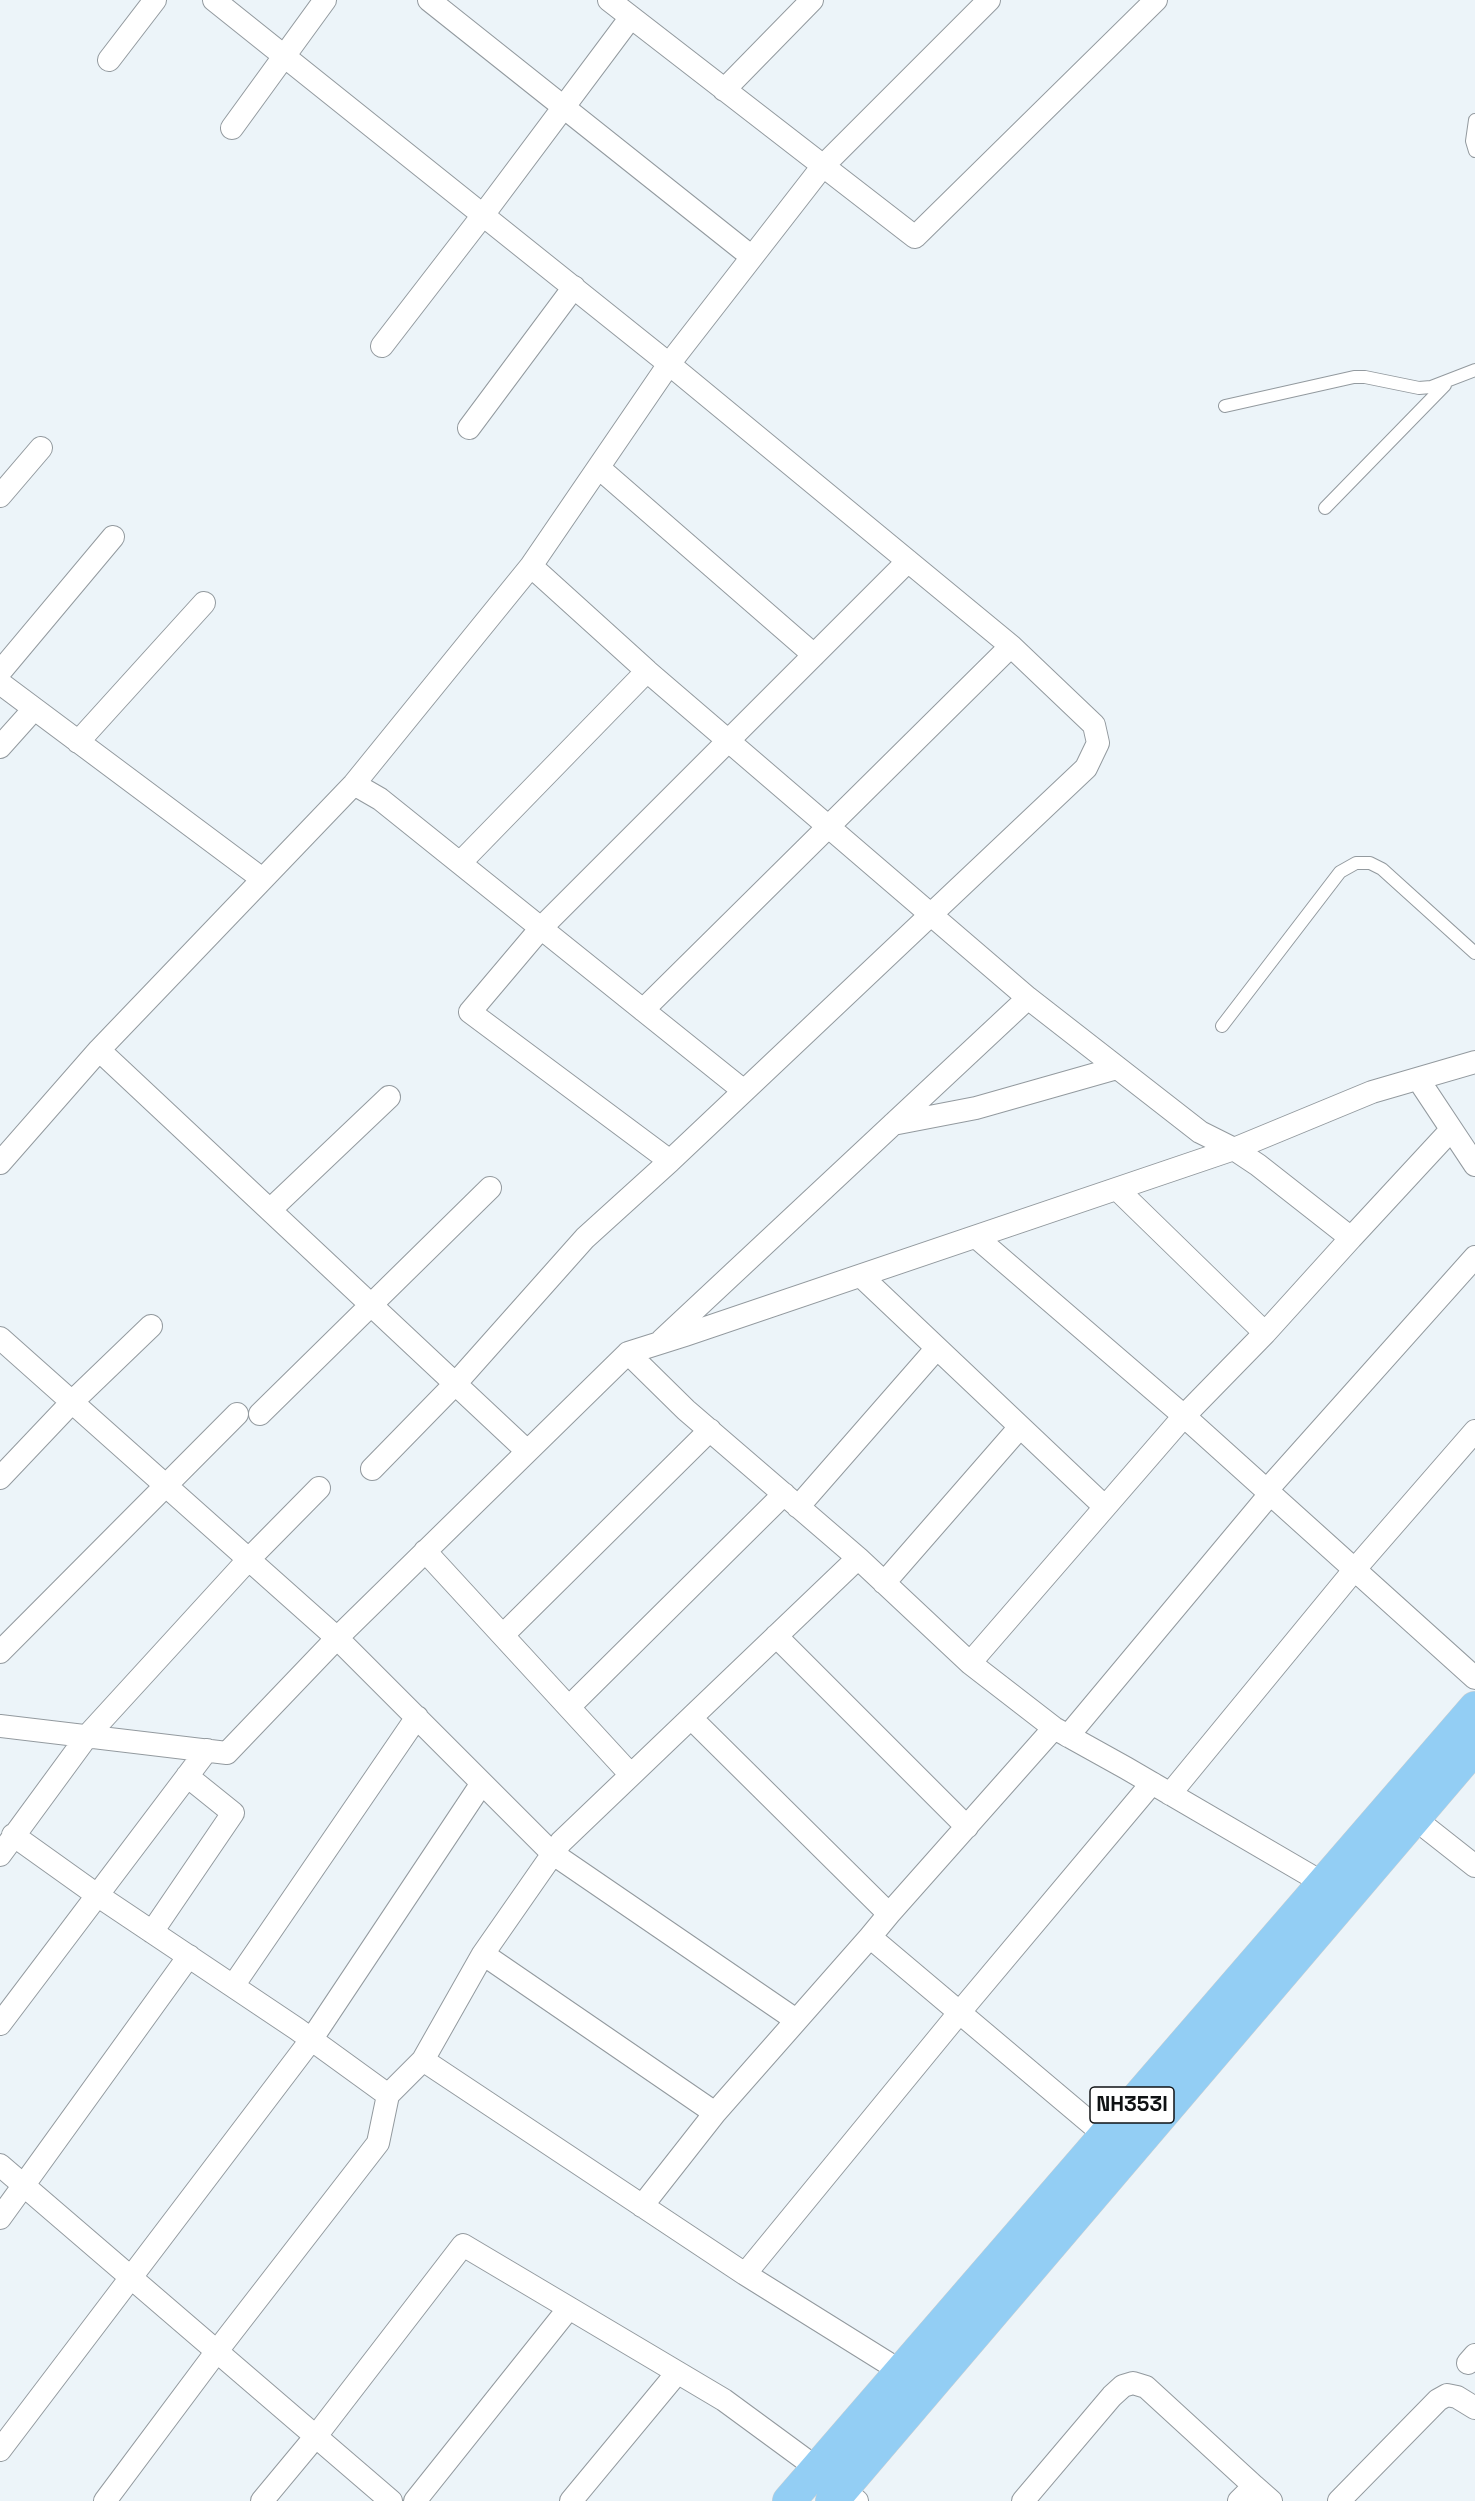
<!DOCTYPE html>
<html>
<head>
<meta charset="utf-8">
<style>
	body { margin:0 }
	canvas { display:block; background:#ecf4f9 }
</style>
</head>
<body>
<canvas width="1475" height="2501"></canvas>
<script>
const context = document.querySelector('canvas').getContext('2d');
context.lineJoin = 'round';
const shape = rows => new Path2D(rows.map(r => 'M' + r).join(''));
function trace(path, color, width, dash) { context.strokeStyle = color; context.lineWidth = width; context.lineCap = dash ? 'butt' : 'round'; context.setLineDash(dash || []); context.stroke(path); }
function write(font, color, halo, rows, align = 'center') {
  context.font = font + ' "Space Grotesk",sans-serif'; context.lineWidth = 4.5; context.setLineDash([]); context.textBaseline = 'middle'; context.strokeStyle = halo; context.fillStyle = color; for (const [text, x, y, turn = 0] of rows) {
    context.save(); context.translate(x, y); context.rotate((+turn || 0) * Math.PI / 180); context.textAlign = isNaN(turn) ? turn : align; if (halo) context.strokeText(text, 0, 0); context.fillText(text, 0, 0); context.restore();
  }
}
const lane = shape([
	[1475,120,1472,141,1475,151],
	[1225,406,1354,377,1365,377,1419,388,1431,387,1475,370],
	[1325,508,1445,385],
	[1222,1026,1340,872,1356,863,1370,863,1382,869,1475,953]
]);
const street = shape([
	[214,0,669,364,1011,646,1094,725,1098,743,1086,768,670,1161],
	[429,0,752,257],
	[609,0,915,237,1156,0],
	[109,60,155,0],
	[724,90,812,0],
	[232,128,325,0],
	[382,346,483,215,631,17],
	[469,428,574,287],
	[599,468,814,655],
	[0,496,41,448],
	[531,566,647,671,1028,998,1200,1132,1234,1149,1258,1165,1351,1238,1265,1333,1184,1416,970,1663],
	[0,672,113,537],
	[0,683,261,878],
	[78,742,204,603],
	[0,747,34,709],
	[354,784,380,799,744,1091],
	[460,863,647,671],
	[643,1010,1011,646],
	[99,1050,527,1451],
	[1418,1079,1475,1165],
	[893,1124,976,1108,1117,1068],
	[0,1163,99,1050,354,784,531,566,669,364,822,167,989,0],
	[1117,1189,1265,1333],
	[270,1210,389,1097],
	[976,1237,1184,1416,1475,1678],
	[1351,1238,1451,1130],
	[861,1276,1105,1507],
	[0,1338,337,1638,552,1853,796,2020],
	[662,1340,1028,998],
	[628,1353,686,1410,858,1558,970,1663,1054,1728,1126,1768,1335,1890],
	[260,1414,490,1188],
	[372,1469,456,1383,585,1238,670,1161,470,1012,541,928,908,561],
	[0,1478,72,1402,151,1326],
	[1267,1490,1475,1257],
	[798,1507,937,1348],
	[425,1551,631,1775],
	[858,1558,561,1842,483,1954,423,2060,745,2274,902,2372],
	[884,1583,1020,1427],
	[503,1635,710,1430],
	[776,1636,967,1827],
	[0,1652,237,1414],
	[569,1707,784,1494],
	[691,1718,889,1914,870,1937,1106,2136],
	[0,1726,227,1753,337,1638,628,1353,685,1335,1234,1149,1372,1092,1475,1062],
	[1068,1736,1270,1494],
	[1170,1794,1355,1569,1475,1431],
	[1414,1818,1475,1866],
	[13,1835,97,1895,297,2029,388,2095,378,2143,217,2351,105,2501],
	[0,1855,88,1735,248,1560,319,1488],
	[889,1914,1054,1728],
	[152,1932,233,1813,187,1776],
	[483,1954,715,2113],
	[233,1986,417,1717],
	[0,2024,207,1750],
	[388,2095,423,2060],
	[0,2165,391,2501],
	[642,2206,715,2113,870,1937],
	[0,2218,189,1956],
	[745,2274,959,2013,1152,1783],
	[1468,2363,1475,2355],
	[0,2450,311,2040,482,1783],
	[262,2501,316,2436,463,2245,724,2400,818,2469,857,2501],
	[415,2501,569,2308],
	[571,2501,677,2373],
	[1023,2501,1112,2396,1123,2386,1133,2383,1146,2387,1254,2486],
	[1239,2501,1254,2486,1271,2501],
	[1339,2501,1438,2400,1447,2395,1457,2397,1475,2408]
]);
const highway = shape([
	[789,2501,1475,1708],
	[832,2501,1475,1747]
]);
trace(lane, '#939a9f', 14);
trace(street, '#939a9f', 24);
trace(highway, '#cfd0d0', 34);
trace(lane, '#fff', 12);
trace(street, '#fff', 22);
trace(highway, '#93cef4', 33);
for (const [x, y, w] of [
	[1132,2105,84]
]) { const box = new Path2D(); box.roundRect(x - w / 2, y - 18, w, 36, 4.5); context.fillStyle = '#fff'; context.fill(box); trace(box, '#0f1214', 1.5); }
write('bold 21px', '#0f1214', null, [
	["NH353I",1132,2105]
]);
</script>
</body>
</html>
